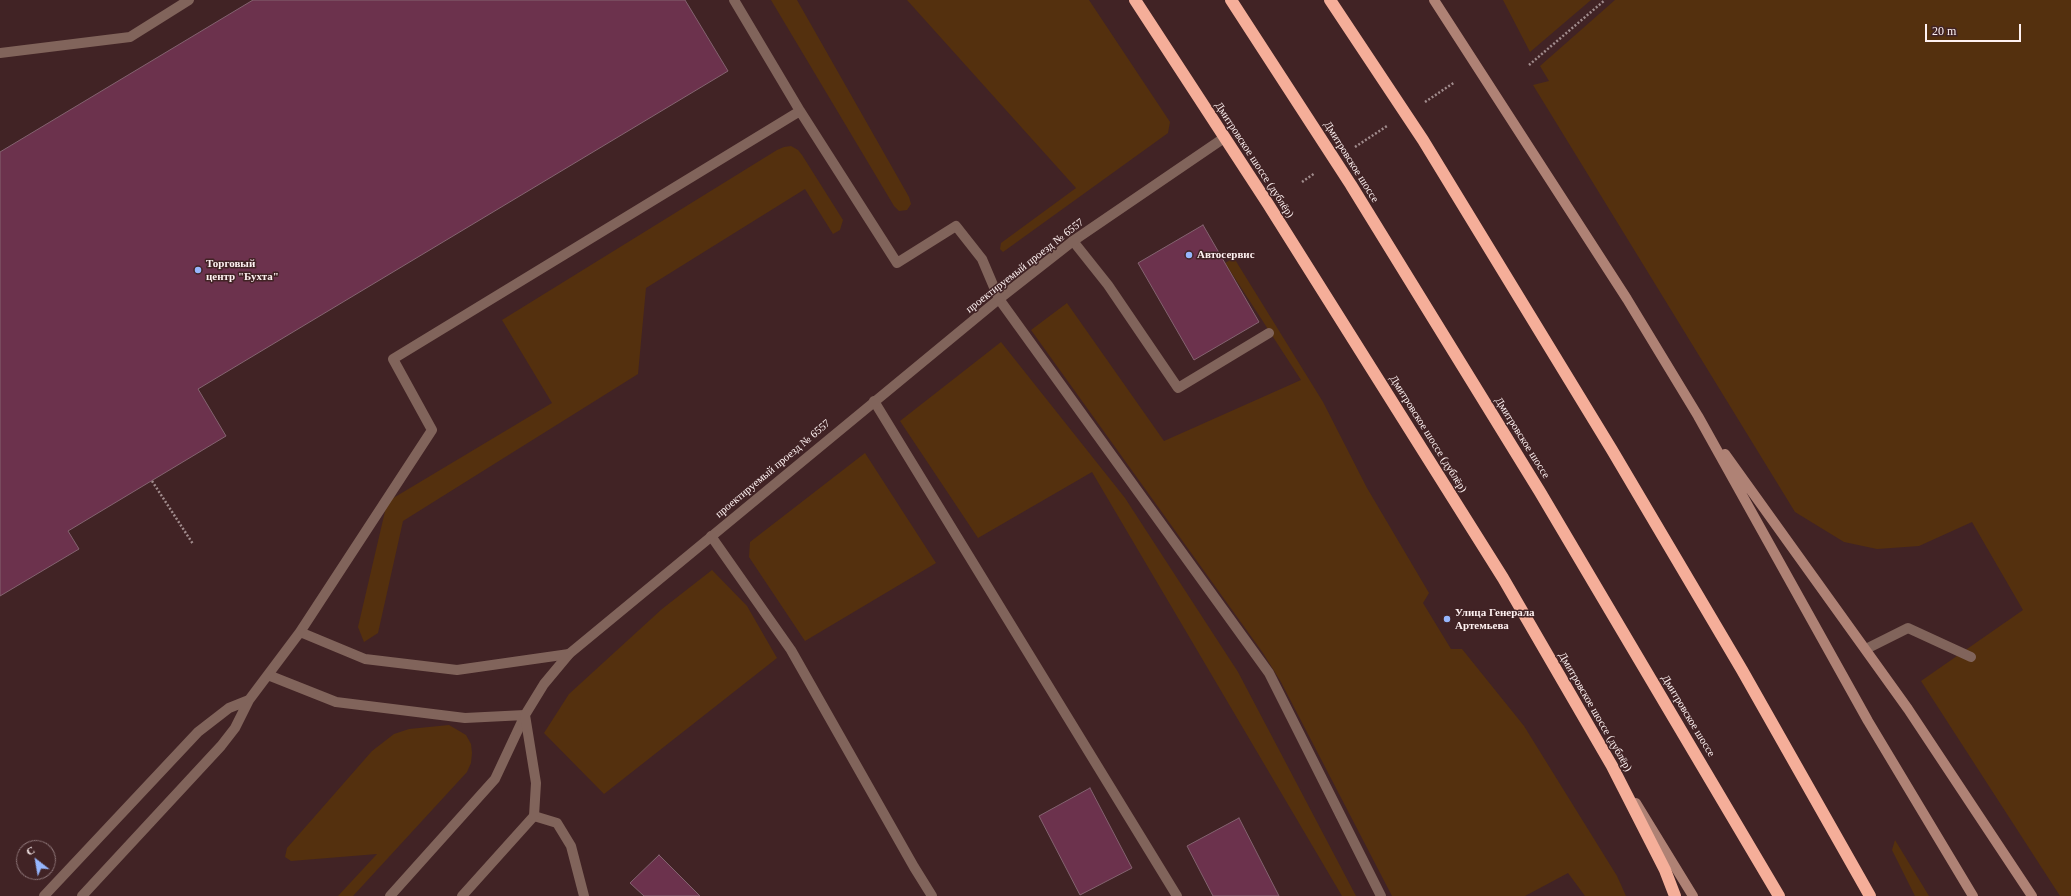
<!DOCTYPE html>
<html>
<head>
<meta charset="utf-8">
<style>
	body { margin:0 }
	#map { position:relative; width:2071px; height:896px; overflow:hidden; background:#412325; font-family:Georgia,serif }
	canvas { display:block }
	.north { position:absolute; left:16px; top:840px; width:40px; height:40px; box-sizing:border-box; background:#412325; border:1px solid #8d7577; border-radius:50%; rotate:329deg; font-size:11px; font-weight:700; line-height:16px; text-align:center; color:#fef1f1 }
	.north::after { content:''; display:block; margin:auto; width:14px; height:18px; background:#96b6fd; clip-path:polygon(50% 0,100% 100%,50% 72%,0 100%) }
	.scale { position:absolute; left:1925px; top:24px; width:96px; height:18px; box-sizing:border-box; border:2px solid #fef1f1; border-top:0; padding-left:5px; font-size:12px; line-height:14px; white-space:nowrap; color:#fef1f1; -webkit-text-stroke:3px #412325; paint-order:stroke }
</style>
</head>
<body>
<div id="map">
<canvas width="2071" height="896"></canvas>
<div class="north">С</div>
<div class="scale">20 m</div>
</div>
<script>
const context = document.querySelector('canvas').getContext('2d');
context.lineJoin = 'round';
function fill(path, color) { context.fillStyle = color; context.fill(path, 'evenodd'); }
const shape = rows => new Path2D(rows.map(r => 'M' + r).join(''));
function trace(path, color, width, dash) { context.strokeStyle = color; context.lineWidth = width; context.lineCap = dash ? 'butt' : 'round'; context.setLineDash(dash || []); context.stroke(path); }
function write(font, color, halo, rows, align = 'center') {
  context.font = font + ' Georgia,serif'; context.lineWidth = 3; context.setLineDash([]); context.textBaseline = 'middle'; context.strokeStyle = halo; context.fillStyle = color; for (const [text, x, y, turn = 0] of rows) {
    context.save(); context.translate(x, y); context.rotate((+turn || 0) * Math.PI / 180); context.textAlign = isNaN(turn) ? turn : align; if (halo) context.strokeText(text, 0, 0); context.fillText(text, 0, 0); context.restore();
  }
}
fill(shape([
	[771,0,797,0,909,197,911,204,907,210,899,211,894,206],
	[907,0,1089,0,1170,122,1168,133,1003,252,1000,249,1001,243,1076,188],
	[1503,0,1591,0,1530,52],
	[1615,0,2071,0,2071,896,2060,896,1921,681,2023,610,1972,522,1919,546,1877,549,1844,542,1795,512,1533,85,1549,81,1540,66],
	[791,146,798,150,802,155,843,220,840,230,833,234,805,189,646,288,638,374,403,521,378,633,364,642,358,627,386,507,390,500,552,403,502,320,777,150,784,147],
	[1234,258,1323,402,1367,488,1429,593,1423,603,1451,649,1462,649,1524,726,1617,876,1626,896,1585,896,1568,873,1525,896,1392,896,1281,682,1263,653,1031,330,1067,303,1164,441,1301,380,1225,263],
	[1001,342,1125,498,1238,672,1356,896,1342,896,1092,472,978,538,900,421],
	[865,453,936,563,805,641,749,557,750,542],
	[712,570,747,606,777,658,604,794,544,733,569,694,662,609],
	[449,725,466,735,471,744,472,753,471,763,467,772,353,896,338,896,377,854,291,861,285,857,287,848,372,751,394,734,409,729],
	[1895,840,1929,896,1915,896,1892,850]
]), '#54300e');
const building = shape([
	[253,0,685,0,728,71,198,389,226,436,68,531,79,549,0,596,0,152,253,0],
	[1203,225,1259,322,1194,360,1138,263,1203,225],
	[1090,788,1132,868,1080,895,1039,816,1090,788],
	[1239,818,1279,896,1213,896,1187,846,1239,818],
	[659,855,700,896,644,896,630,883,659,855]
]);
fill(building, '#6c324d');
trace(building, '#846370', 1);
trace(shape([
	[1529,65,1605,0],
	[1425,102,1455,82],
	[1355,147,1387,126],
	[1302,182,1315,173],
	[152,481,193,544]
]), '#a18c8d', 2.5, [2, 2]);
trace(shape([
	[734,0,800,111,897,263,956,226,982,259,999,299,1269,673,1381,896],
	[0,53,130,37,189,0],
	[1073,241,1108,285,1178,388,1269,333],
	[874,401,1177,896],
	[711,536,791,650,914,867,932,896],
	[300,632,365,659,457,670,569,654],
	[1866,649,1908,628,1971,657],
	[268,675,336,702,465,718,525,715,495,779,390,896],
	[534,816,557,823,571,846,584,896],
	[44,896,198,732,229,708,249,700],
	[82,896,221,746,235,728,249,700,300,632,432,430,393,359,800,111]
]), '#81645b', 10);
trace(shape([
	[462,896,534,816,536,783,525,715,544,684,569,654,999,299,1073,241,1224,138]
]), '#81645b', 10);
trace(shape([
	[1434,0,1627,299,1698,416,1868,721,1973,896],
	[1725,454,1908,709,2032,896],
	[1636,803,1693,896]
]), '#af8275', 10);
trace(shape([
	[1135,0,1268,204,1503,578,1612,766,1665,870,1675,896],
	[1231,0,1351,185,1540,492,1779,896],
	[1330,0,1423,140,1612,450,1742,670,1870,896]
]), '#f5ae99', 12);
for (const [x, y, r, color] of [
	[1189,255,4,"#96b6fd"],
	[198,270,4,"#96b6fd"],
	[1447,619,4,"#96b6fd"]
]) { const dot = new Path2D(); dot.arc(x, y, r, 0, 2 * Math.PI); context.fillStyle = color; context.fill(dot); trace(dot, '#412325', 1.5); }
write('11px', '#fef1f1', '#412325', [
	["Дмитровское шоссе (дублёр)",1254,160,57],
	["Дмитровское шоссе",1351,162,58],
	["проектируемый проезд № 6557",1025,266,-38],
	["Дмитровское шоссе (дублёр)",1428,434,58],
	["Дмитровское шоссе",1522,438,58],
	["проектируемый проезд № 6557",773,469,-40],
	["Дмитровское шоссе (дублёр)",1595,712,60],
	["Дмитровское шоссе",1688,716,59]
]);
write('bold 11px', '#fef1f1', '#412325', [
	["Автосервис",1197,255],
	["Торговый",206,264],
	["центр \"Бухта\"",206,277],
	["Улица Генерала",1455,613],
	["Артемьева",1455,626]
], 'left');
</script>
</body>
</html>
